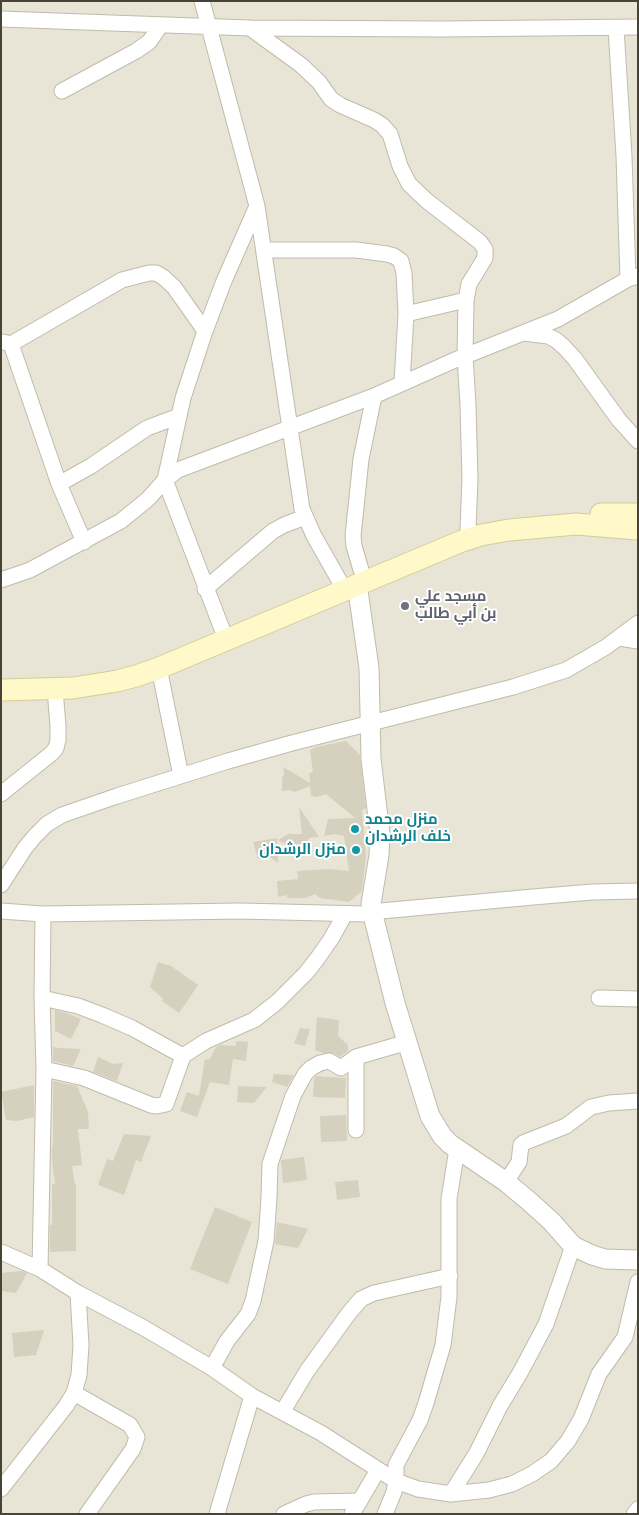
<!DOCTYPE html>
<html>
<head>
<meta charset="utf-8">
<style>
	body { margin:0 }
	#map { position:relative; width:639px; height:1515px; overflow:hidden; background:#f4f2e9; font-family:Karla,sans-serif }
	canvas { display:block }
	.frame { position:absolute; inset:0; border:2px solid #484337; pointer-events:none }
</style>
</head>
<body>
<div id="map">
<canvas width="639" height="1515"></canvas>
<div class="frame"></div>
</div>
<script>
const context = document.querySelector('canvas').getContext('2d');
context.lineJoin = 'round';
function fill(path, color) { context.fillStyle = color; context.fill(path, 'evenodd'); }
const shape = rows => new Path2D(rows.map(r => 'M' + r).join(''));
function trace(path, color, width, dash) { context.strokeStyle = color; context.lineWidth = width; context.lineCap = dash ? 'butt' : 'round'; context.setLineDash(dash || []); context.stroke(path); }
function write(font, color, halo, rows, align = 'center') {
  context.font = font + ' Karla,Cairo,sans-serif'; context.lineWidth = 4; context.setLineDash([]); context.textBaseline = 'middle'; context.strokeStyle = halo; context.fillStyle = color; for (const [text, x, y, turn = 0] of rows) {
    context.save(); context.translate(x, y); context.rotate((+turn || 0) * Math.PI / 180); context.textAlign = isNaN(turn) ? turn : align; if (halo) context.strokeText(text, 0, 0); context.fillText(text, 0, 0); context.restore();
  }
}
fill(shape([
	[1,1,638,1,638,1514,1,1514]
]), '#e8e5d7');
fill(shape([
	[346,741,360,755,366,808,362,810,366,856,362,891,349,902,320,898,315,894,305,898,287,898,287,895,278,897,277,881,298,879,297,871,329,869,349,871,344,836,334,834,324,836,328,819,355,818,326,794,317,797,311,796,310,786,295,792,289,790,282,791,282,778,284,775,283,767,310,783,309,773,313,772,310,750,316,747],
	[299,807,319,837,309,838,305,848,298,847,296,850,278,840,288,834,302,834],
	[277,838,278,863,270,857,258,859,253,842],
	[158,962,171,966,198,985,179,1013,162,1001,163,999,150,987],
	[55,1010,69,1014,81,1019,71,1039,55,1031],
	[317,1017,339,1020,338,1036,348,1045,348,1051,340,1057,333,1053,323,1053,315,1050],
	[300,1028,310,1029,305,1046,294,1043],
	[236,1041,248,1042,246,1061,233,1059,229,1085,210,1082,197,1117,180,1111,187,1092,199,1096,205,1059,209,1060,216,1047,221,1045,236,1046],
	[53,1047,59,1048,81,1049,73,1066,53,1061],
	[98,1057,113,1064,123,1063,117,1081,93,1072],
	[274,1074,294,1075,287,1087,272,1082],
	[316,1076,346,1078,345,1098,313,1097,314,1079],
	[53,1081,77,1086,88,1112,89,1129,78,1129,82,1165,72,1166,75,1184,76,1184,76,1251,50,1252,50,1225,52,1225,52,1184,55,1184,52,1159,52,1146,53,1146],
	[34,1085,34,1117,17,1121,6,1120,1,1092],
	[238,1086,267,1087,254,1103,237,1102],
	[346,1115,347,1141,321,1142,320,1116],
	[124,1134,151,1136,141,1162,136,1160,124,1195,98,1185,107,1159,113,1161],
	[304,1157,307,1180,283,1183,281,1160],
	[358,1180,360,1197,337,1200,335,1182],
	[215,1207,252,1222,228,1284,190,1269],
	[277,1222,308,1229,298,1248,275,1244],
	[22,1271,27,1273,16,1293,1,1291,1,1273],
	[44,1330,36,1355,14,1357,12,1333]
]), '#d6d0be');
const minor = shape([
	[202,1,257,206,224,281,205,331,183,398,165,480,222,629],
	[1,19,250,28,444,29,638,27],
	[250,28,301,65,319,82,331,99,340,105,374,120,382,125,390,134,400,166,409,184,427,201,480,242,485,249,485,258,469,284,466,300,465,356,468,405,470,480,468,529],
	[616,28,624,156,628,279],
	[62,91,136,51,149,42,161,25],
	[257,206,302,509,314,536,339,580],
	[264,250,356,250,387,254,394,256,401,261,404,273,406,314,402,383],
	[406,314,466,300],
	[524,333,548,336,556,340,564,347,575,359,619,420,638,441],
	[3,342,11,344,59,484,84,542],
	[11,344,122,280,149,273,156,273,163,277,174,287,205,331],
	[59,484,91,466,147,428,179,416],
	[361,570,354,546,353,536,361,459,374,396],
	[1,580,30,570,121,521,148,499,165,480,178,470,374,396,455,360,558,319,628,279,638,276],
	[205,589,273,531,284,525,305,517],
	[619,638,638,641],
	[159,668,181,776],
	[1,794,52,753,56,748,58,740,58,726,55,689],
	[1,885,25,848,35,836,47,824,62,815,117,796,228,761,292,743,513,687,566,670,606,647,638,623],
	[1,911,43,914,240,911,366,914],
	[381,911,533,897,592,892,638,891],
	[42,998,78,1006,102,1015,132,1028,183,1056],
	[599,998,638,999],
	[356,1057,356,1130],
	[44,1069,84,1078,151,1105,157,1106,166,1104,183,1056,206,1041,254,1020,277,1002,306,973,317,959,331,939,345,914],
	[506,1182,519,1162,521,1145,523,1143,566,1126,591,1107,609,1103,638,1101],
	[1,1252,40,1269,78,1293,144,1328,212,1368,252,1396,321,1433,396,1481,418,1489,451,1494,489,1490,512,1484,532,1474,551,1461,568,1441,581,1419,599,1374,625,1337,638,1282],
	[40,1269,44,1069,42,998,43,914],
	[212,1368,227,1341,248,1314,253,1301,266,1241,269,1197,270,1164,293,1096,305,1074,311,1068,320,1063,329,1061,341,1068,356,1057,408,1042],
	[74,1393,130,1425,137,1437,133,1449,87,1514],
	[283,1411,307,1371,349,1313,361,1299,374,1293,450,1276],
	[1,1489,66,1406,74,1393,79,1375,81,1345,78,1293],
	[451,1494,476,1454,500,1406,520,1373,546,1324,573,1246],
	[217,1514,252,1396],
	[284,1514,306,1504,314,1502,360,1501],
	[352,1514,378,1470],
	[385,1514,394,1492,396,1481,396,1465,420,1420,426,1403,443,1345,449,1297,449,1199,457,1149],
	[634,1514,638,1509]
]);
const tertiary = shape([
	[357,584,369,668,371,759,380,834,379,855,371,904],
	[374,919,395,1003,430,1116,442,1136,450,1144,506,1182,530,1202,552,1222,573,1246,592,1255,605,1259,638,1260]
]);
const secondary = shape([
	[601,514,638,514],
	[1,690,73,688,117,681,136,676,159,668,462,541,481,535,509,530,576,524,638,529]
]);
trace(minor, '#c0bbab', 17);
trace(tertiary, '#c0bbab', 21);
trace(secondary, '#d4cc99', 23);
trace(minor, '#fff', 15);
trace(tertiary, '#fff', 19);
trace(secondary, '#fff8c8', 21);
for (const [x, y, r, color] of [
	[405,606,5,"#6b7280"],
	[355,829,5,"#0f9aa8"],
	[356,850,5,"#0f9aa8"]
]) { const dot = new Path2D(); dot.arc(x, y, r, 0, 2 * Math.PI); context.fillStyle = color; context.fill(dot); trace(dot, '#fff', 2); }
write('bold 15px', '#5b616d', '#fff', [
	["مسجد علي",415,597],
	["بن أبي طالب",415,614]
], 'left');
write('bold 15px', '#0d838f', '#fff', [
	["منزل محمد",365,820],
	["خلف الرشدان",365,837],
	["منزل الرشدان",346,850,"right"]
], 'left');
</script>
</body>
</html>
